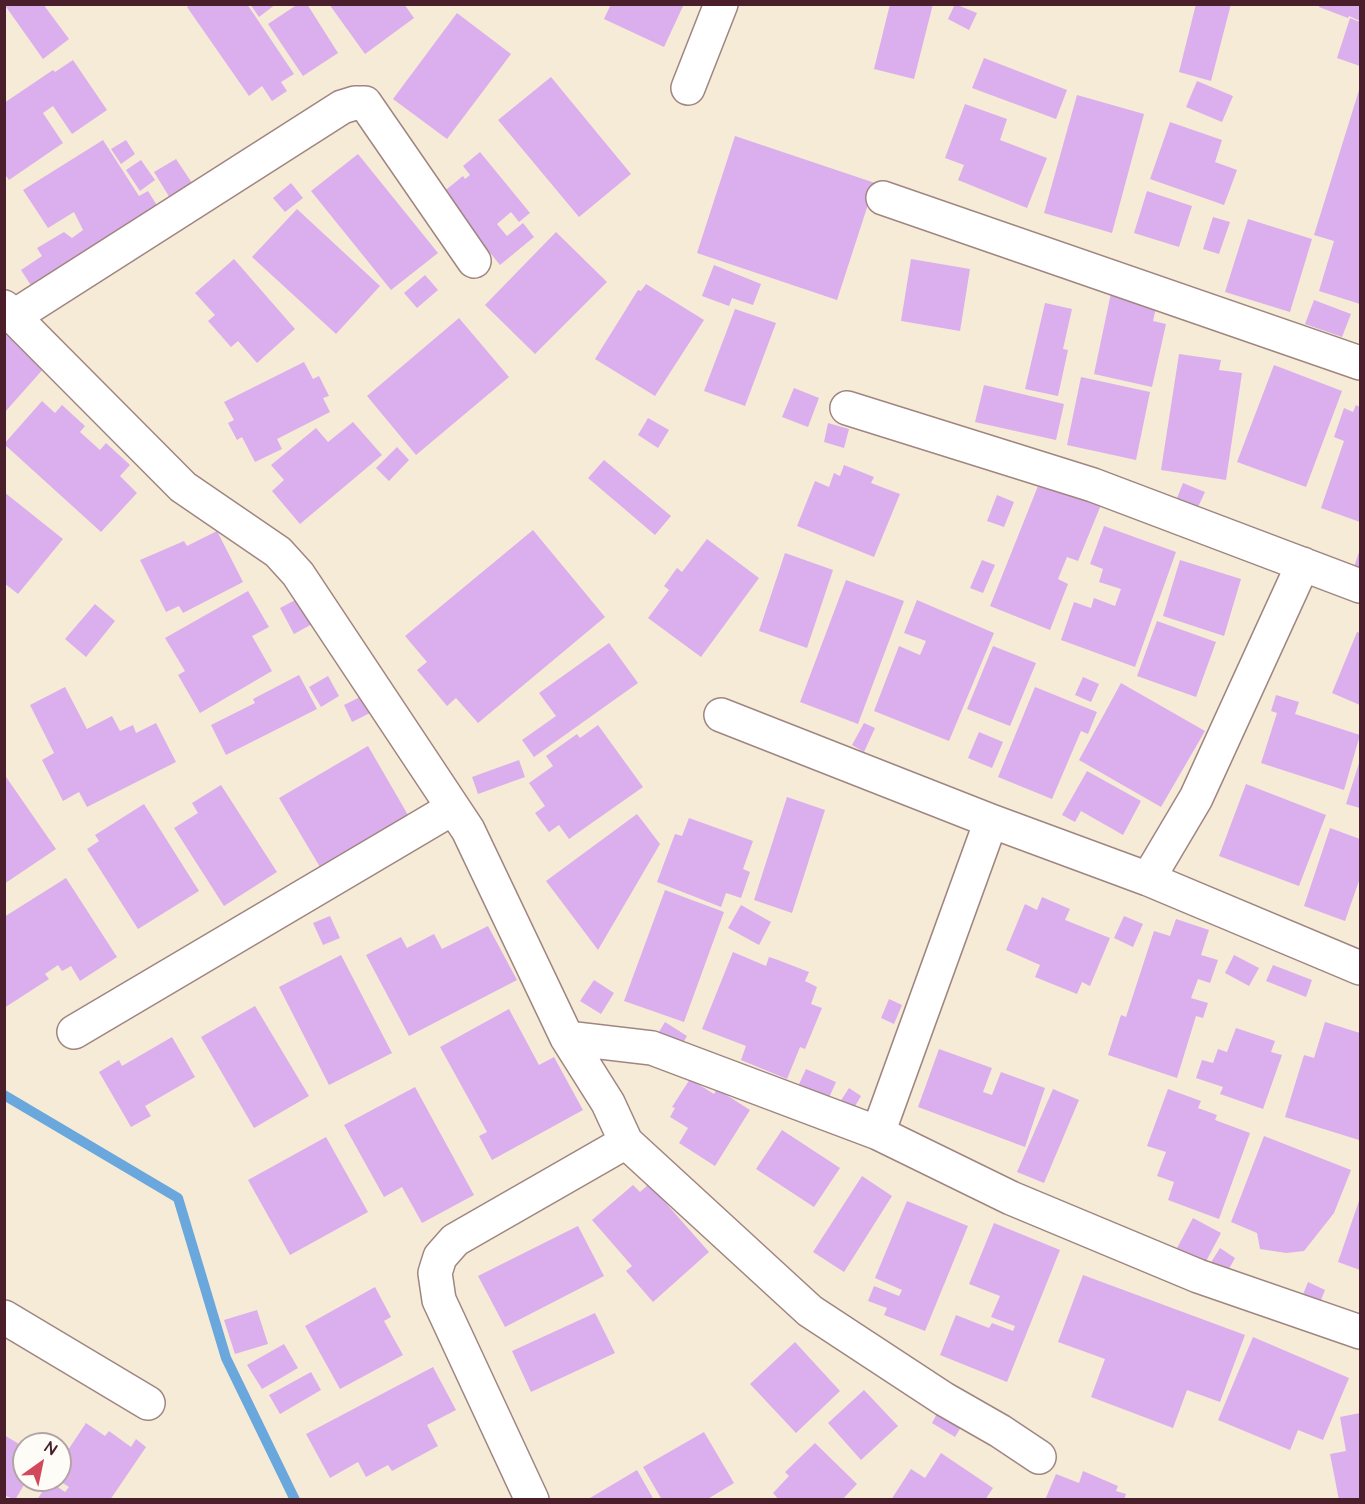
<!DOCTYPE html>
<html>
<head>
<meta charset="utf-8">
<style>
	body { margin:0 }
	#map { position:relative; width:1365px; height:1504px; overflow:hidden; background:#f5ebd7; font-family:"Architects Daughter",sans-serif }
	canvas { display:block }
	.frame { position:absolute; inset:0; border:6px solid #4a1f2b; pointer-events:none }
	.north { position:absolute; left:12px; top:1432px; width:60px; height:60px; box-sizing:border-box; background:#fdfcf7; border:2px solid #b5a4a5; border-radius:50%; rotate:33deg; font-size:16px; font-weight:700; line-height:24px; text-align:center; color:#4a1f2b }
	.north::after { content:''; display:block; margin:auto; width:21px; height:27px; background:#d1495b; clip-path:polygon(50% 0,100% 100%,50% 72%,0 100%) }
</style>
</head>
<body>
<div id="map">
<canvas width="1365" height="1504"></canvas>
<div class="frame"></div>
<div class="north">N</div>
</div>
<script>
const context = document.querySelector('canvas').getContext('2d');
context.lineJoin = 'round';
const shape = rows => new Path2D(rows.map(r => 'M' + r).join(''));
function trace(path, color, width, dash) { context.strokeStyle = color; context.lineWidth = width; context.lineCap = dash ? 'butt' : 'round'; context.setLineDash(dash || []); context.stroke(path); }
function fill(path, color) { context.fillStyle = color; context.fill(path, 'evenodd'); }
trace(shape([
	[4,1095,178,1198,226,1358,295,1500]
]), '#6aa7dc', 10);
fill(shape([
	[4,4,43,4,69,39,43,59],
	[191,4,247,4,294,74,281,82,287,91,272,101,262,86,249,96,187,7],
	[250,4,276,4,259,17],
	[298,4,307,4,338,53,303,76,268,24],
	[329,4,404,4,414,18,365,54],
	[611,4,684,4,664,47,604,19],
	[890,4,933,4,914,79,874,69],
	[955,4,977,13,969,30,948,19],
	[1196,4,1231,4,1211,81,1179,72],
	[1319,4,1360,4,1360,21,1349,16,1348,18,1319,7],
	[457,13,511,54,447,139,393,99],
	[1350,18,1360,22,1360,66,1337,58],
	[984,58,1067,90,1056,119,972,88],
	[73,60,107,110,72,134,53,106,43,113,63,143,9,180,4,173,4,103,53,70,55,72],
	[551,77,631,174,579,217,498,120],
	[1197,81,1233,96,1222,122,1186,107],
	[1360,87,1360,304,1319,291,1334,241,1314,235],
	[1077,95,1144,114,1112,233,1044,213],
	[965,104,1007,119,1000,140,1047,158,1027,208,958,180,964,165,945,158],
	[1170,122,1222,140,1215,162,1237,170,1224,205,1150,179],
	[735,136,875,183,837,300,697,253],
	[103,140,139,196,148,191,158,207,32,287,21,270,42,256,37,248,64,232,72,238,83,230,74,212,48,228,23,190],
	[126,140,135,154,121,164,111,149],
	[480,152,530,213,519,222,511,212,497,224,507,236,523,223,534,237,500,265,442,193,463,176,465,179,470,175,463,166],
	[358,154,438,253,391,290,311,191],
	[176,159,196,189,173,203,154,172],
	[141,160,155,180,140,191,126,170],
	[291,183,303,198,285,212,273,198],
	[1147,191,1192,206,1179,247,1134,233],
	[297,209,380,286,336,334,252,257],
	[1213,217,1230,222,1219,254,1203,249],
	[1248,219,1312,239,1290,312,1225,292],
	[556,232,607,282,535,354,485,305],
	[234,259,295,329,257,363,238,341,231,347,208,321,215,315,195,293],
	[911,259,970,269,960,331,901,321],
	[714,265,761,284,753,305,732,298,729,306,702,296],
	[425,275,438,290,417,308,404,293],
	[646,284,704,320,655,396,595,359,638,290,641,291],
	[1111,293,1157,303,1153,321,1166,324,1152,387,1094,374],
	[1314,300,1351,314,1342,337,1305,324],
	[1045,303,1072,309,1063,349,1068,350,1058,396,1025,389],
	[735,309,776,323,745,406,704,391],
	[459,318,509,377,416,455,367,396],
	[6,331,45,367,5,412,5,332],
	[1179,354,1221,360,1219,370,1242,373,1226,480,1161,470],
	[304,362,313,379,319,376,329,396,323,398,330,412,277,439,282,449,255,462,242,437,237,440,228,423,234,420,224,402],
	[1274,365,1342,391,1306,487,1237,462],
	[1081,377,1150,392,1136,460,1067,445],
	[984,385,1064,404,1056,440,975,422],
	[794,388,819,398,808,427,782,417],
	[42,401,55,413,62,405,85,426,80,432,100,450,106,443,130,465,120,476,137,493,101,532,4,444],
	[1356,405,1360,407,1360,522,1321,508,1344,441,1334,437,1344,408,1353,412],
	[648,418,669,430,658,448,638,435],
	[353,422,382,455,300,524,272,491,284,480,271,465,316,428,328,442],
	[828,423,849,429,844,448,824,442],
	[397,447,409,460,389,481,376,468],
	[604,460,671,516,655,535,588,478],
	[844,465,874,477,871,483,900,494,874,557,797,526,815,481,829,487,834,473,840,476],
	[1040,481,1101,505,1078,561,1067,557,1058,579,1068,584,1050,630,990,606],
	[1183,483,1205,492,1198,507,1177,498],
	[4,492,63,539,18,594,4,583],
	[997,495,1014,502,1004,527,987,521],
	[1104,526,1176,552,1135,667,1061,640,1074,602,1091,608,1094,598,1115,606,1121,589,1099,582,1103,569,1090,564],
	[533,530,605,617,478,723,456,698,447,706,417,670,427,662,405,636],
	[217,531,243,582,183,613,179,606,166,612,140,560,184,541,187,546],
	[707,539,759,578,701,657,648,618,669,590,664,586,677,568,682,572],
	[1360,549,1360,572,1353,570],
	[785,553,833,570,807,648,759,631],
	[982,560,995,565,983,593,970,588],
	[1180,560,1241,579,1224,636,1163,616],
	[846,580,904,601,858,724,800,702],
	[248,591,269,627,252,636,272,671,200,713,178,675,185,671,165,638],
	[301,597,314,623,294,634,280,608],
	[917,600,994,633,949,741,874,711,899,646,920,655,926,641,904,633],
	[95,604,115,621,86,657,65,639],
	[1157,621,1216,642,1196,697,1137,676],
	[1357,632,1360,633,1360,705,1332,693],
	[609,643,638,683,534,757,522,740,556,716,539,693],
	[993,646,1036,663,1010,726,967,709],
	[299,675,317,709,226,755,211,725,255,703,253,699],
	[328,676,339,696,321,707,309,687],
	[1083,677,1099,684,1091,702,1075,695],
	[1121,683,1205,731,1161,807,1079,760],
	[65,687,87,729,112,716,120,731,133,725,136,733,156,723,176,762,87,807,79,792,63,801,42,760,54,753,30,705],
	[1035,687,1097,712,1088,734,1081,731,1052,799,998,777],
	[364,695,372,712,352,722,344,705],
	[1276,695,1299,702,1295,714,1360,735,1344,790,1261,763,1277,713,1271,711],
	[864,723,875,728,864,752,852,745],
	[598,725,643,787,569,839,559,825,549,832,535,813,545,806,529,783,553,766,546,756,577,734,580,738],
	[979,732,1003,742,992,768,968,758],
	[368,746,408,815,320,867,279,798],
	[519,760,525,777,478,794,472,777],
	[1360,760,1360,808,1346,804],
	[1087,771,1141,801,1123,835,1081,811,1075,822,1062,815],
	[4,774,56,849,4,884],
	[1246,784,1326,815,1299,886,1219,856],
	[221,785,277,872,224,906,174,828,198,813,192,803],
	[787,797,825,810,792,913,754,900],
	[144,804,199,891,138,929,87,849,99,841,95,835],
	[637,814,660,844,598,950,546,881],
	[689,818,753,841,743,869,750,872,741,898,726,893,721,907,657,882,675,834,682,836],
	[1330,828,1360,839,1360,878,1345,921,1304,906],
	[66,878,117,957,80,981,71,966,62,971,58,965,45,974,49,979,4,1008,4,917],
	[665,890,724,912,684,1022,624,1001],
	[1042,897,1070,909,1065,920,1110,938,1090,986,1082,982,1077,994,1035,977,1040,965,1006,950,1025,904,1037,910],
	[741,905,771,922,759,945,728,928],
	[330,916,340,938,323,945,313,923],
	[1124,916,1143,924,1133,947,1114,938],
	[1176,919,1209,930,1201,955,1218,960,1210,983,1198,979,1191,998,1208,1003,1203,1018,1196,1016,1177,1078,1108,1055,1121,1015,1126,1017,1154,931,1170,936],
	[488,926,517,980,409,1036,366,955,401,937,407,948,434,934,442,949],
	[733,952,766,966,769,957,778,960,809,972,805,981,817,987,811,1004,822,1008,805,1049,800,1047,787,1079,741,1060,746,1046,702,1029],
	[341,955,392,1053,329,1085,279,987],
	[1234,955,1259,968,1249,986,1225,973],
	[1273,965,1312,980,1306,997,1266,981],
	[594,980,614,993,601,1014,580,1001],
	[889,999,902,1005,894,1024,881,1018],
	[255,1006,309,1096,254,1128,201,1037],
	[509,1009,539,1065,554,1057,583,1110,492,1160,479,1136,487,1132,440,1047],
	[665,1022,687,1036,677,1054,654,1040],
	[1325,1022,1360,1033,1359,1140,1285,1117,1304,1055,1314,1058],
	[1236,1028,1275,1041,1271,1052,1282,1055,1263,1109,1220,1094,1223,1087,1196,1078,1202,1060,1213,1063,1218,1049,1227,1052],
	[172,1037,195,1077,145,1106,151,1116,131,1127,99,1072,119,1060,122,1066],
	[939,1049,992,1068,983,1092,992,1095,1001,1072,1045,1088,1025,1147,918,1107],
	[806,1069,836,1082,824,1109,794,1095],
	[690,1079,714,1094,717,1089,750,1110,715,1166,679,1143,688,1128,670,1117,675,1108,672,1107],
	[415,1087,474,1195,422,1223,402,1187,384,1197,344,1125],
	[849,1088,861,1096,851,1113,838,1105],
	[1053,1089,1079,1100,1044,1183,1017,1172],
	[1168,1089,1201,1101,1198,1108,1217,1115,1215,1120,1250,1133,1219,1219,1168,1200,1174,1182,1157,1176,1166,1152,1147,1146],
	[782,1130,840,1168,814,1207,756,1169],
	[1264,1136,1351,1170,1334,1213,1304,1251,1286,1253,1260,1249,1257,1233,1231,1222],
	[326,1137,368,1212,290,1255,248,1180],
	[862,1176,892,1196,844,1272,813,1252],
	[649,1184,709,1252,653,1302,626,1271,632,1266,592,1220,633,1185,640,1192],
	[1360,1198,1360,1270,1338,1262],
	[907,1201,968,1226,925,1331,884,1315,887,1308,868,1301,874,1286,899,1296,902,1290,875,1278],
	[1193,1218,1221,1233,1204,1265,1176,1250],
	[994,1223,1060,1250,1007,1382,940,1355,956,1315,989,1328,992,1323,1013,1331,1015,1326,991,1317,1000,1296,969,1284],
	[578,1226,604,1276,505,1327,478,1276],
	[1220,1248,1235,1258,1226,1274,1210,1264],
	[1083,1275,1245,1335,1220,1402,1187,1390,1173,1428,1091,1397,1105,1359,1058,1342],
	[1308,1282,1325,1290,1317,1310,1300,1302],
	[375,1287,391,1317,384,1321,403,1355,340,1389,305,1326],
	[257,1310,268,1344,235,1354,224,1320],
	[595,1313,615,1353,531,1392,512,1351],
	[1253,1337,1349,1378,1323,1440,1298,1430,1290,1450,1218,1420],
	[795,1342,840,1391,796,1433,750,1384],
	[284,1344,298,1368,262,1389,247,1365],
	[433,1367,456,1410,427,1425,438,1446,392,1471,388,1465,366,1477,358,1462,330,1478,306,1434],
	[311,1372,321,1390,280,1414,269,1395],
	[864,1390,898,1426,861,1460,828,1423],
	[940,1408,964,1422,955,1437,932,1423],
	[1360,1413,1360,1500,1339,1500,1330,1454,1346,1451,1340,1417],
	[86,1423,105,1436,109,1431,131,1447,136,1439,146,1447,110,1500,37,1500,49,1481,65,1492,69,1487,60,1481,60,1462],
	[704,1432,734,1483,706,1500,662,1500,643,1467],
	[4,1435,24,1447,24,1480,27,1480,15,1500,4,1495],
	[815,1443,857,1484,842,1500,779,1500,773,1493,789,1476,785,1472],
	[941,1453,993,1488,985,1500,891,1500,911,1469,925,1478],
	[637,1470,654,1500,591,1500,590,1498],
	[1083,1471,1118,1486,1116,1491,1126,1494,1124,1500,1045,1500,1056,1474,1079,1483]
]), '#dbafed');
const street = shape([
	[688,88,721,4],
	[883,198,1360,363],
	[4,307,183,487,278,552,298,574,468,830,567,1038,608,1103,626,1142,810,1311,944,1399,1000,1431,1039,1457],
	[13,317,342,107,355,103,365,103,474,261],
	[847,408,1093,485,1360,586],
	[721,715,991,821,1148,879,1360,968],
	[1148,879,1196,798,1303,564],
	[74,1032,453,808],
	[567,1038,652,1048,878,1133,1011,1198,1198,1276,1360,1332],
	[878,1133,991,821],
	[4,1317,148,1403],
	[532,1500,439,1300,435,1273,440,1257,455,1240,626,1142]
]);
trace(street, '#a08581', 36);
trace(street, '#fff', 33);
</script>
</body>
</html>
